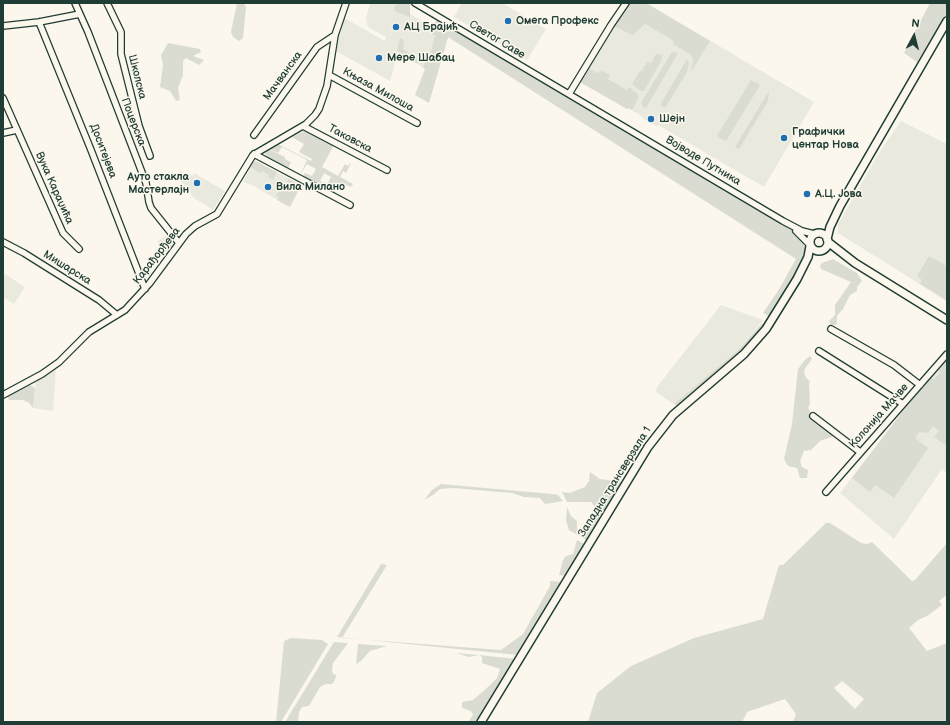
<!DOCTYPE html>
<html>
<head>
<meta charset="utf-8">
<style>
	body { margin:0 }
	#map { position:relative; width:950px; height:725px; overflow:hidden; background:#fbf7ec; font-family:"Balsamiq Sans",sans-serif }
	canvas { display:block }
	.frame { position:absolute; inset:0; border:4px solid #1f3d34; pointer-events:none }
	.north { position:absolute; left:894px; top:16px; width:40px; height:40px; -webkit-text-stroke:3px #fbf7ec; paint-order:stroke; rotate:7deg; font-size:11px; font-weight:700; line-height:16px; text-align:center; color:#1f3d34 }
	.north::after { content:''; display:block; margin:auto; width:14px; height:18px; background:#1f3d34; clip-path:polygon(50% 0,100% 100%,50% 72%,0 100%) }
</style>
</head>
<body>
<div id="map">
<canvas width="950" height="725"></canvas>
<div class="frame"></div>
<div class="north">N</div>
</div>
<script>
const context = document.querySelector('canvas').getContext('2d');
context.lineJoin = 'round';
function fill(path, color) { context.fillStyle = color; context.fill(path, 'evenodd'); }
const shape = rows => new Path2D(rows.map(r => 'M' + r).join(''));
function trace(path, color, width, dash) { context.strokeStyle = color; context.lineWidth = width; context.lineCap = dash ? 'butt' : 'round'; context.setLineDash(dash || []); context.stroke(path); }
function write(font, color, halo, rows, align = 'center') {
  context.font = font + ' "Balsamiq Sans",sans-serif'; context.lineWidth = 3; context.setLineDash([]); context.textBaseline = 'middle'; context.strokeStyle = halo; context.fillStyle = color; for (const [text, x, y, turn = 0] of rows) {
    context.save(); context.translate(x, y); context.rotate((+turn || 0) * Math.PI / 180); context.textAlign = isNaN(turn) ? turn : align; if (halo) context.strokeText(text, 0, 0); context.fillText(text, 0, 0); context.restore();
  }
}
fill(shape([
	[370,3,397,3,395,5,448,37,437,76,398,52,390,81,336,51,344,18,385,41,386,37,368,27,366,19],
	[462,3,502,3,546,29,527,60,454,17],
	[630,3,646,3,814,102,764,187,658,125,656,126,642,118,643,117,628,108,627,109,580,82,608,35,610,34,613,26],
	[901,121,947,144,947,301,838,233,838,224,879,153],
	[255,161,301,185,290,207,252,185,243,182,250,169,248,168],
	[180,171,193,176,194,173,225,191,213,210,194,198,176,174],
	[170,233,175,243,175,247,167,258,157,242],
	[5,274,25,287,14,304,3,297,3,282],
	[721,305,763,320,737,351,674,404,657,393,656,391,657,387],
	[947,360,947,473,942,469,894,539,840,493,906,407],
	[56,369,53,411,33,408,36,381]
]), '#eae9de');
fill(shape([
	[237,3,244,3,246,7,243,38,239,41,233,37,231,32],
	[399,3,410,4,410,17,394,11,395,5],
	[630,3,646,3,710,41,691,72,693,59,690,54,673,44,674,41,645,24,633,35,613,26],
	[930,3,947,3,947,13,917,62,904,53],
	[439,18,795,231,804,243,805,251,803,255,803,260,771,317,763,313,778,291,796,259,448,37,429,103,415,95,425,69,423,67,425,61,429,61,435,35,432,34,435,22],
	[400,38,404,40,403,49,418,58,418,64,397,51],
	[168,43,200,49,201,52,193,56,204,60,199,65,186,58,183,61,183,75,178,88,180,100,176,101,170,91,160,87,163,65,161,55],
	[672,52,678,53,646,108,642,106,642,101],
	[656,54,662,55,661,61,644,91,640,91,632,84,640,71,642,71,647,62,651,63],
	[687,59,689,63,687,72,665,108,660,105],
	[591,66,590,69,597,73,602,71,610,75,608,79,627,90,629,87,638,94,638,98,632,110,628,108,627,109,580,82],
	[751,80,760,85,726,141,717,136],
	[769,91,768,101,739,149,735,147],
	[306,130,334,145,322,167,338,176,345,164,348,166,350,163,351,163,346,173,343,171,340,177,353,184,351,187,344,184,340,191,340,188,335,185,332,190,337,193,336,195,325,188,331,177,324,173,320,181,326,184,324,188,303,176,305,173,312,176,316,169,307,164,300,175,307,160,282,147,278,153,269,149,278,144,311,161,312,159,299,152,304,144,292,137],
	[268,149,285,157,285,159,291,162,288,168,267,157,265,153],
	[255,161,277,172,273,180,268,177,269,175,262,171,260,173,249,166],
	[289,179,301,185,290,207,277,200,279,197,276,195],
	[929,256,947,266,947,301,920,284,922,280,917,276],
	[833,259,857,273,862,281,857,287,857,291,850,295,843,309,837,316,837,324,835,325,831,325,829,321,835,315,835,305,851,282,821,269,820,266,822,263],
	[762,323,764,328,752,342,677,406,674,404,737,351],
	[810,356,812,359,804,370,805,376,810,382,809,384,810,404,808,408,813,416,822,419,833,434,832,437,820,441,811,450,804,451,800,461,802,467,808,470,807,478,800,478,797,468,788,466,784,459,792,424,798,369,805,360],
	[947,360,947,446,934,437,939,431,933,426,928,433,919,432,915,438,928,448,894,498,875,485,870,492,852,478,906,407,931,378,934,379,940,373,938,370],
	[30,385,35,388,33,408,29,403,23,400,9,400,7,395],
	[590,472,600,479,623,482,588,541,569,530,566,521,567,507,571,516,577,521,577,529,579,531,582,532,599,512,591,502,567,502,562,492,570,493,585,487,589,481],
	[441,484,552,494,558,495,563,501,545,504,540,498,524,497,512,493,453,488,440,489,433,495,424,500,432,490],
	[826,523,830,523,861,543,867,544,872,542,912,581,915,580,947,543,947,598,945,596,939,601,942,605,927,616,918,620,909,628,927,651,947,643,947,722,793,722,796,714,785,699,747,712,742,722,588,722,597,693,631,666,694,638,763,619,779,565,783,565],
	[842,681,864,699,855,709,834,688],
	[577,540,584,544,584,548,566,576,559,575,563,560,566,556,573,554],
	[381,564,387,565,342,638,501,650,523,634,550,586,550,581,563,582,518,655,337,637],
	[291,638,322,640,328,644,281,722,276,722,284,641],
	[334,642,348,643,333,663,332,671,333,674,336,675,335,680,332,684,326,684,320,687,309,706,302,707,299,712,298,722,285,722],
	[358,644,387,646,370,651,361,661,356,664],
	[456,653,479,655,516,659,478,722,468,722,473,715,471,711,462,708,462,702,473,700,489,686,497,678,500,669,482,663,482,657,479,655,469,657]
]), '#dbdcd1');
const minor = shape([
	[75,3,88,32,146,183,149,202,151,208,179,243],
	[107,3,121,32,121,54,139,126,150,156],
	[415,3,783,221,802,231,814,234],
	[39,22,91,150,145,289],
	[3,26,39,22,80,14],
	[329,75,417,123],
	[569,94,611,25,626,3],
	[3,98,63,233,79,249],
	[303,126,387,170],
	[3,133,17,130],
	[254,135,317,47,335,35],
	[254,154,350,205],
	[796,231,809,244],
	[3,242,24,253,99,300,117,315],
	[831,329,894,365,920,385],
	[819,351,903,404],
	[3,395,42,374,59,362,89,332,125,310,149,284,186,234,195,226,217,214,253,155,306,124,315,115,319,109,327,86,335,35,346,3],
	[813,416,860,452],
	[826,492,947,354]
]);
const major = shape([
	'810 242a9 9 0 1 1 18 0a9 9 0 1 1-18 0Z',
	[827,239,830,227,840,206,947,21],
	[828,242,855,263,947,320],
	[481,722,648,447,673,415,744,354,766,329,797,279,808,257,810,246]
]);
trace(minor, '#1f3d34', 8);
trace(major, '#1f3d34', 10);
trace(minor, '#fbf7ec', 5.5);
trace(major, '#fbf7ec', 7);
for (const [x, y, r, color] of [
	[508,21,4,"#1f6fb2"],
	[396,27,4,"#1f6fb2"],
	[379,58,4,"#1f6fb2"],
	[651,119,4,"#1f6fb2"],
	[784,138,4,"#1f6fb2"],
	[197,183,4,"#1f6fb2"],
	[268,187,4,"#1f6fb2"],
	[807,194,4,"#1f6fb2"]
]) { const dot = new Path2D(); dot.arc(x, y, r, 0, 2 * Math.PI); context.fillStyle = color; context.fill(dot); trace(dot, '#fbf7ec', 1.5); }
write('bold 11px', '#1f3d34', '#fbf7ec', [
	["Омега Профекс",516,21],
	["АЦ Брајић",404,27],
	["Мере Шабац",387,58],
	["Шејн",659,119],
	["Графички",792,132],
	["центар Нова",792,145],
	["Ауто стакла",189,177,"right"],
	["Мастерлајн",189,190,"right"],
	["Вила Милано",276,187],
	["А.Ц. Јова",815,194]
], 'left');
write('11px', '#1f3d34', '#fbf7ec', [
	["Светог Саве",497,40,31],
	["Мачванска",283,76,-54],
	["Школска",137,77,76],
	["Књаза Милоша",378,90,29],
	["Поцерска",133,122,69],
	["Таковска",350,139,28],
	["Доситејева",103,151,69],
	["Војводе Путника",703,161,31],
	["Вука Караџића",54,188,66],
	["Карађорђева",157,256,-52],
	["Мишарска",67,268,32],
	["Колонија Мачве",879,416,-48],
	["Западна трансверзала 1",615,482,-58]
]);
</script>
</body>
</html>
